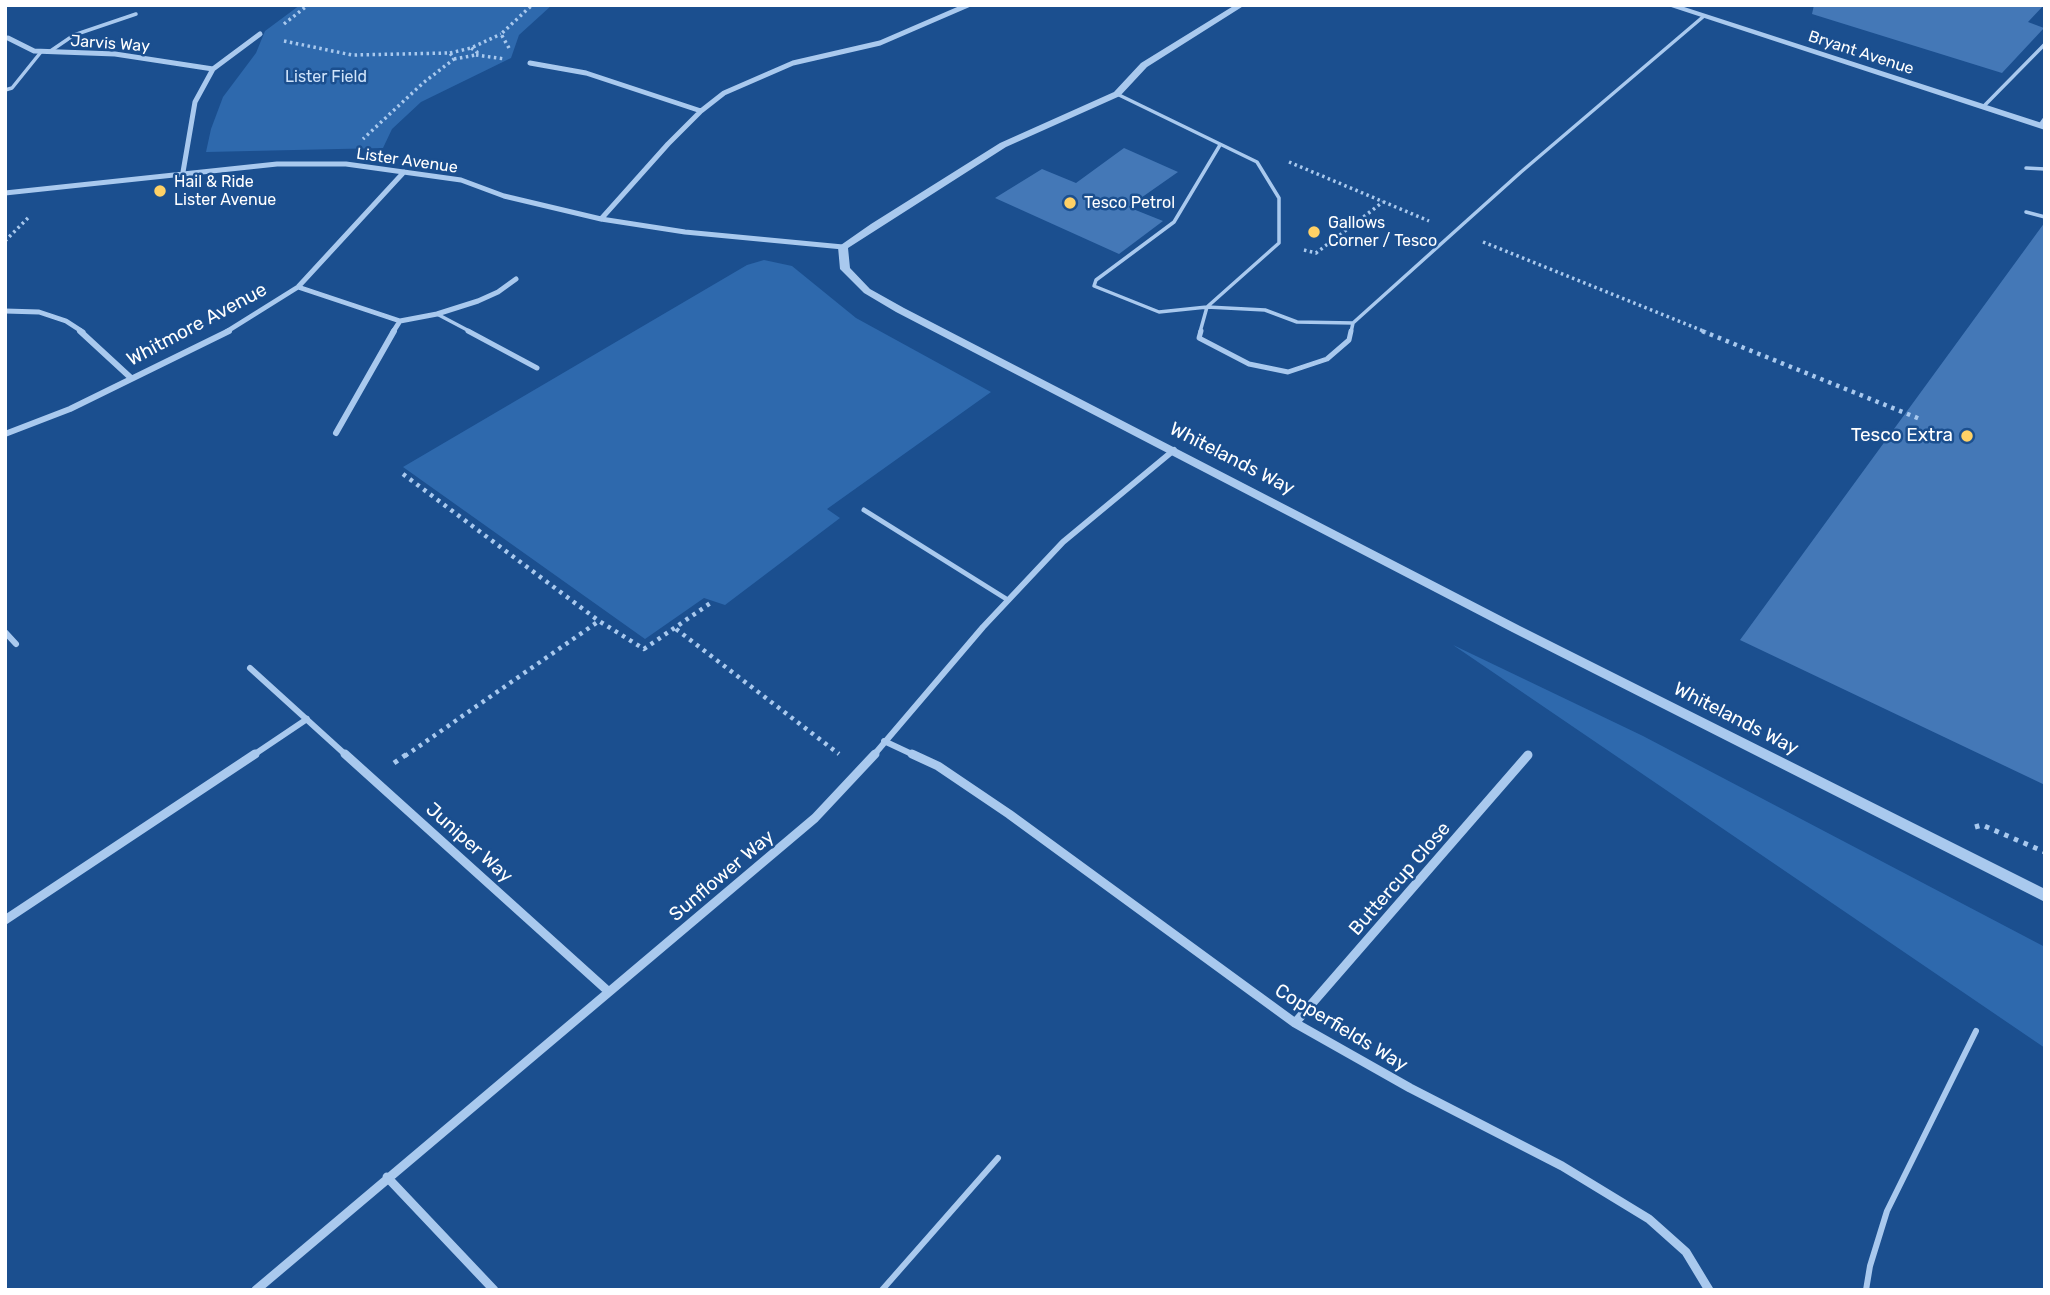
<!DOCTYPE html>
<html>
<head>
<meta charset="utf-8">
<style>
	body { margin:0 }
	#map { position:relative; width:2050px; height:1295px; overflow:hidden; background:#1b4f8f; font-family:Rubik,sans-serif }
	canvas { display:block }
	.frame { position:absolute; inset:0; border:7px solid #fff; pointer-events:none }
</style>
</head>
<body>
<div id="map">
<canvas width="2050" height="1295"></canvas>
<div class="frame"></div>
</div>
<script>
const context = document.querySelector('canvas').getContext('2d');
context.lineJoin = 'round';
function fill(path, color) { context.fillStyle = color; context.fill(path, 'evenodd'); }
const shape = rows => new Path2D(rows.map(r => 'M' + r).join(''));
function trace(path, color, width, dash) { context.strokeStyle = color; context.lineWidth = width; context.lineCap = dash ? 'butt' : 'round'; context.setLineDash(dash || []); context.stroke(path); }
function write(font, color, halo, rows, align = 'center') {
  context.font = font + ' Rubik,sans-serif'; context.lineWidth = 5; context.setLineDash([]); context.textBaseline = 'middle'; context.strokeStyle = halo; context.fillStyle = color; for (const [text, x, y, turn = 0] of rows) {
    context.save(); context.translate(x, y); context.rotate((+turn || 0) * Math.PI / 180); context.textAlign = isNaN(turn) ? turn : align; if (halo) context.strokeText(text, 0, 0); context.fillText(text, 0, 0); context.restore();
  }
}
fill(shape([
	[300,5,552,5,519,35,511,58,421,102,392,129,383,148,206,152,211,129,223,97,256,53,265,31],
	[764,260,792,266,856,318,991,392,827,509,840,518,725,605,704,598,645,639,403,467,747,265],
	[1453,645,1643,736,2045,947,2045,1048]
]), '#2e69ad');
fill(shape([
	[1814,5,2044,5,2028,22,2044,28,2002,73,1812,14],
	[1124,148,1178,172,1128,207,1163,221,1119,254,995,198,1042,169,1076,183],
	[2045,222,2045,785,1740,640]
]), '#4478b7');
trace(shape([
	[284,24,308,5],
	[284,41,352,55,450,53,454,59,423,83,363,139],
	[509,48,501,34,532,5],
	[450,53,471,48,501,34],
	[476,55,505,59],
	[454,59,476,55,477,52,471,48],
	[1289,162,1429,221],
	[5,241,29,217],
	[1483,242,1706,332],
	[1304,250,1316,253,1383,202]
]), '#a9c9ee', 3.5, [2.5, 3.5]);
trace(shape([
	[1702,331,1920,419],
	[403,474,599,621],
	[676,629,839,754],
	[405,756,599,621,644,649,712,602]
]), '#a9c9ee', 4.5, [3.5, 5]);
trace(shape([
	[394,763,407,754],
	[1975,827,1982,825,2045,852]
]), '#a9c9ee', 5, [4.5, 6]);
trace(shape([
	[49,52,74,35,136,14],
	[5,90,12,88,41,52],
	[1117,94,1257,162,1279,198,1279,243,1207,307,1200,332],
	[1983,107,2045,44],
	[2040,125,2045,118],
	[1220,145,1174,222,1096,280,1094,286,1159,312,1207,307,1265,310,1297,322,1353,323],
	[2026,168,2045,169],
	[2026,212,2045,217],
	[437,314,471,332],
	[1351,332,1353,323,1521,172,1704,16]
]), '#a9c9ee', 3.5);
trace(shape([
	[468,331,537,368],
	[1201,331,1199,338,1249,364,1288,372,1327,359,1349,340,1351,331],
	[864,510,1008,600]
]), '#a9c9ee', 5);
trace(shape([
	[882,1290,998,1158],
	[1866,1290,1870,1266,1887,1211,1976,1031]
]), '#a9c9ee', 6);
trace(shape([
	[8,38,34,51,115,54,213,69],
	[530,63,586,73,701,111],
	[183,172,195,102,213,69,260,34],
	[5,193,277,164,346,164,461,180,504,196,601,219,685,232,843,247],
	[601,219,668,144,701,111,724,93,793,63,880,43,968,5],
	[298,287,400,321],
	[5,311,39,312,66,321,83,332],
	[226,332,298,287,404,172],
	[393,332,400,321,437,314,478,301,498,292,516,279]
]), '#a9c9ee', 5);
trace(shape([
	[80,331,131,378],
	[336,433,394,331],
	[5,434,70,409,229,331],
	[5,632,16,644],
	[250,668,347,756],
	[884,741,916,756],
	[252,756,307,719],
	[873,756,983,627,1063,542,1174,450]
]), '#a9c9ee', 6);
trace(shape([
	[345,754,609,992],
	[912,754,938,766,1009,814,1295,1023,1410,1088,1562,1166,1649,1219,1686,1252,1709,1290],
	[5,920,255,754],
	[1295,1023,1528,755],
	[387,1177,494,1290],
	[256,1290,815,818,875,754]
]), '#a9c9ee', 9);
fill(shape([
	[1235,5,1245,5,1147,67,1120,96,1006,147,848,248,850,268,870,289,904,308,1520,626,2045,889,2045,902,1512,632,896,312,864,293,840,269,838,247,871,224,1000,143,1114,92,1141,63,1235,5],
	[1665,5,1678,5,2045,124,2045,130,1665,5]
]), '#a9c9ee');
for (const [x, y, r, color] of [
	[160,191,7,"#ffd166"],
	[1070,203,7,"#ffd166"],
	[1314,232,7,"#ffd166"],
	[1967,436,7,"#ffd166"]
]) { const dot = new Path2D(); dot.arc(x, y, r, 0, 2 * Math.PI); context.fillStyle = color; context.fill(dot); trace(dot, '#1b4f8f', 2.5); }
write('16px', '#fff', '#1b4f8f', [
	["Jarvis Way",110,44,4],
	["Bryant Avenue",1861,53,18],
	["Lister Avenue",407,161,8]
]);
write('16px', '#cfe3fa', '#1b4f8f', [
	["Lister Field",326,77]
]);
write('16px', '#fff', '#1b4f8f', [
	["Hail & Ride",174,182],
	["Lister Avenue",174,200],
	["Tesco Petrol",1084,203],
	["Gallows",1328,223],
	["Corner / Tesco",1328,241]
], 'left');
write('19px', '#fff', '#1b4f8f', [
	["Whitmore Avenue",197,325,-28],
	["Whitelands Way",1232,459,27],
	["Whitelands Way",1736,719,27],
	["Juniper Way",469,843,42],
	["Sunflower Way",722,876,-40],
	["Buttercup Close",1400,879,-49],
	["Copperfields Way",1341,1028,31]
]);
write('19px', '#fff', '#1b4f8f', [
	["Tesco Extra",1953,436]
], 'right');
</script>
</body>
</html>
